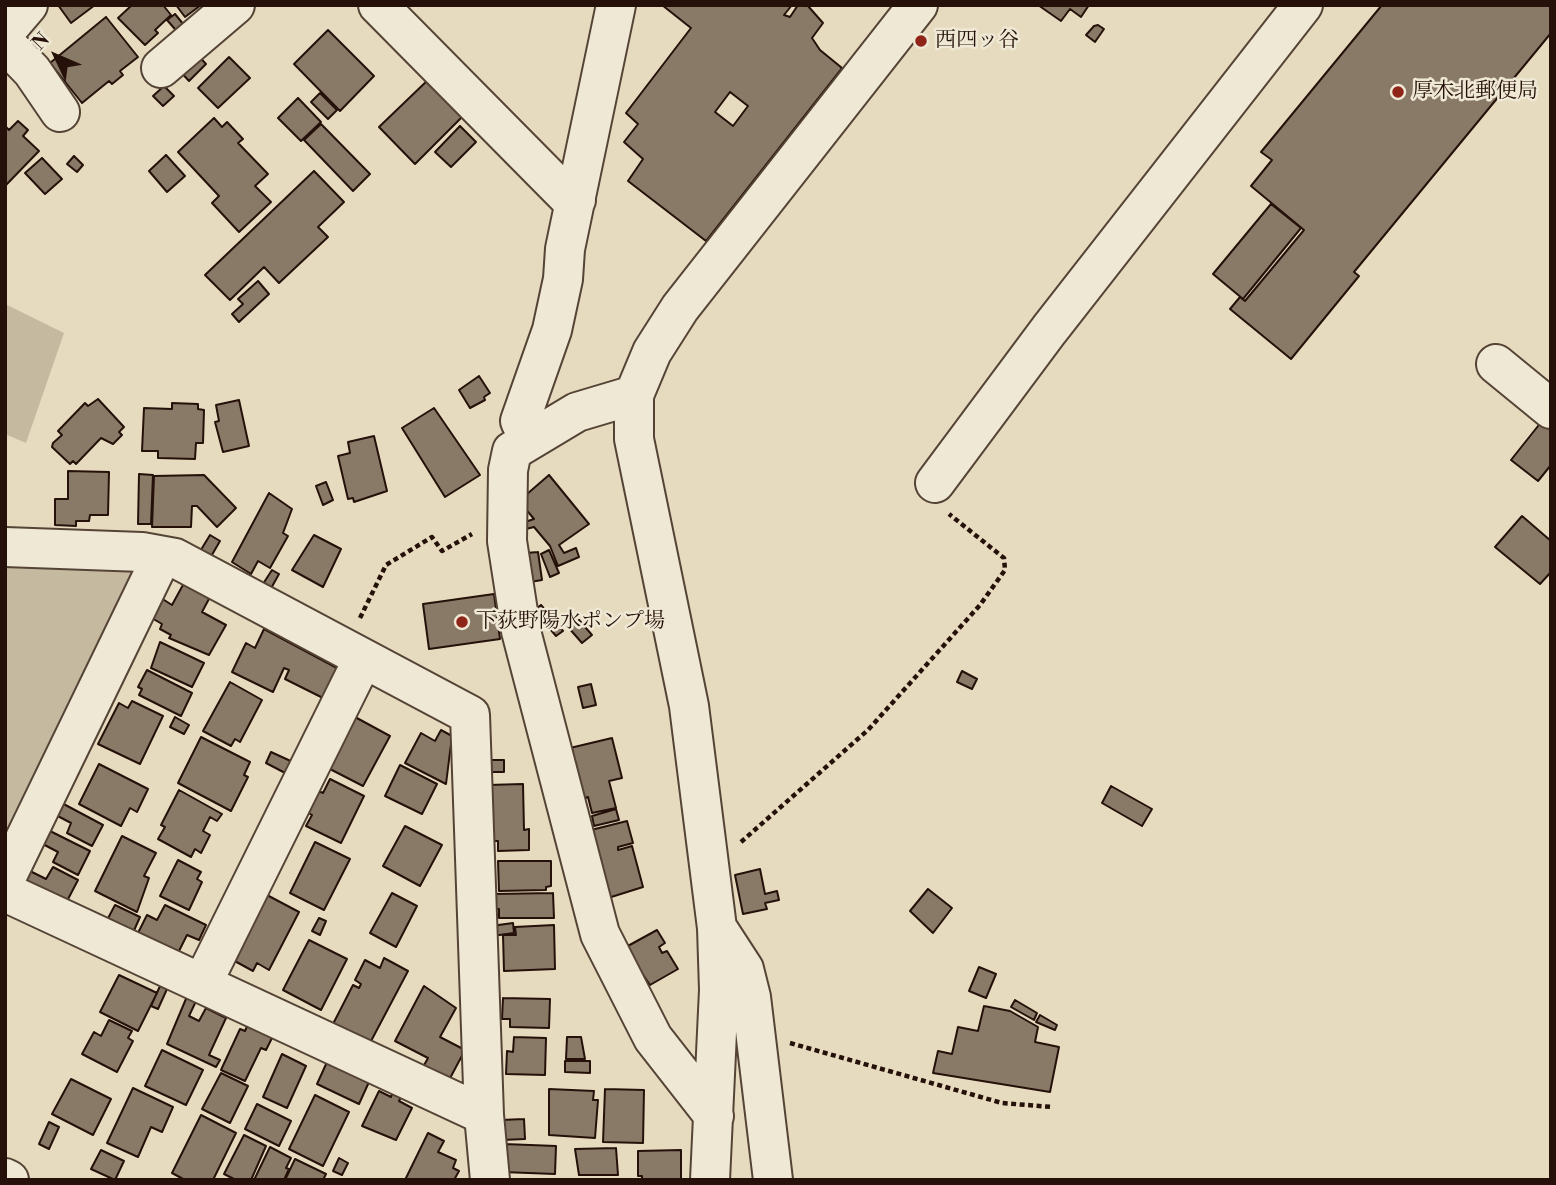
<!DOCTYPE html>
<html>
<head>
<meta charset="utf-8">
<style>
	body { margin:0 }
	#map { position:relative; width:1556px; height:1185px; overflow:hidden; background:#e6dbbf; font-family:"Libre Bodoni",serif }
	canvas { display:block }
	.frame { position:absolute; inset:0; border:7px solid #251109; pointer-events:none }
	.north { position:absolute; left:21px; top:21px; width:70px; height:70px; -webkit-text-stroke:5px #efe8d5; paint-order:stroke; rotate:314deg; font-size:19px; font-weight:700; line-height:28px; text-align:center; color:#251109 }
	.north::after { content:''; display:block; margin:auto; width:24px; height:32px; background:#251109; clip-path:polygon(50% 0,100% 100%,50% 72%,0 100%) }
</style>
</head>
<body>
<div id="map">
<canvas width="1556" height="1185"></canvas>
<div class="frame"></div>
<div class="north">N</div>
</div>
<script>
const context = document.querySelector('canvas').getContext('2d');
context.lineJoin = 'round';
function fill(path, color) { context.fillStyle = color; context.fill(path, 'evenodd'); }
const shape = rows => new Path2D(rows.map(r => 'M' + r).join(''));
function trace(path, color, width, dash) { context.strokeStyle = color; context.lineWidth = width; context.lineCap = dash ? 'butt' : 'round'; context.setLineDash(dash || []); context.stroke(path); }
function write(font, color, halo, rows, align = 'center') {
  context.font = font + ' "Libre Bodoni","Noto Serif JP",serif'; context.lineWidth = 5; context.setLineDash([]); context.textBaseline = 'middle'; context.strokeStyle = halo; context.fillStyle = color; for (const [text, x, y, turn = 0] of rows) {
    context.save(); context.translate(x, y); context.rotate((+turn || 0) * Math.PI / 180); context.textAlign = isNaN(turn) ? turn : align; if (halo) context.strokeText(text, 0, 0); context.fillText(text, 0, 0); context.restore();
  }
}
fill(shape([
	[5,304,64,333,26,443,5,434],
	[5,562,136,566,5,844]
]), '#c5b9a0');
const building = shape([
	[58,5,95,5,71,23,58,5],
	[132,5,163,5,171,15,155,30,158,33,145,45,118,18,132,5],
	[176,5,201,5,185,17,176,5],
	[662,5,792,5,784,15,790,17,798,5,808,6,823,23,812,38,820,50,842,68,706,241,628,181,643,159,624,142,638,124,626,113,691,28,662,5],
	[730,92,748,106,733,126,715,112,730,92],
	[1038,5,1089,5,1081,17,1070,9,1061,21,1038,5],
	[1382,5,1551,5,1551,33,1354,272,1359,276,1291,359,1230,309,1240,297,1245,301,1304,230,1251,186,1272,160,1261,152,1382,5],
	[175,14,188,30,181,36,167,20,175,14],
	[106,17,138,57,120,71,123,75,112,84,109,81,82,103,50,63,106,17],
	[1098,25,1104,29,1095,42,1086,35,1094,26,1098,25],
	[328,30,374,76,340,111,294,64,328,30],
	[195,52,206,64,189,81,178,69,195,52],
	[229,57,250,78,218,108,198,88,229,57],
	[430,78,465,114,415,164,379,127,430,78],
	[164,86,174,96,163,106,153,96,164,86],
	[320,93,337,110,328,119,311,102,320,93],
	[298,98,321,122,301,141,278,118,298,98],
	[214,118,222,127,227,122,243,139,238,143,268,174,255,186,271,202,239,232,212,203,219,196,178,152,214,118],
	[18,121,28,130,23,136,39,151,6,185,5,126,9,130,18,121],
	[321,124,370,174,353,191,304,140,321,124],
	[460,126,476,142,451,167,435,152,460,126],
	[166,155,185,176,167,192,149,171,166,155],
	[74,156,83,165,77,172,67,164,74,156],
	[42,158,62,179,45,194,25,173,42,158],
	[314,171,344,202,318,227,328,237,279,283,264,267,230,300,205,275,314,171],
	[1271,204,1301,228,1243,299,1213,274,1271,204],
	[258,281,269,294,239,322,232,314,243,304,238,299,258,281],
	[479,376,490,393,484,397,485,400,470,408,459,390,479,376],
	[98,399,124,427,119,432,122,435,113,444,101,438,76,464,73,461,70,464,52,447,53,443,62,435,58,431,85,403,88,406,98,399],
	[239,400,249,446,223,452,215,422,219,421,216,405,239,400],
	[172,403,198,404,198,409,204,410,203,443,196,443,195,459,158,458,158,451,142,451,144,408,172,409,172,403],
	[434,408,480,475,445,497,402,428,434,408],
	[1542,421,1551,427,1551,465,1538,481,1511,460,1542,421],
	[374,436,387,491,354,502,353,498,348,499,338,456,350,453,348,442,374,436],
	[68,471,109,472,108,515,90,515,89,521,76,521,76,526,55,525,55,499,68,499,68,471],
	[139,474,153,475,151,524,138,524,139,474],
	[204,475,236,508,217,527,197,506,192,506,191,527,152,527,154,476,204,475],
	[549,475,589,524,559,545,564,553,576,548,579,557,558,566,550,546,534,527,526,529,525,522,534,519,519,501,549,475],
	[326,482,333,500,323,505,316,486,326,482],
	[269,493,292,509,283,533,288,536,270,568,258,561,251,574,232,562,269,493],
	[1522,516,1551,541,1551,572,1540,584,1495,547,1522,516],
	[210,535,220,541,209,560,199,553,210,535],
	[314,535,341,549,323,587,292,570,314,535],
	[549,550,559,573,550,577,541,554,549,550],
	[538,552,542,580,530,582,526,553,538,552],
	[272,570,279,574,269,592,261,587,272,570],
	[184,583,210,597,202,612,226,625,209,655,169,638,171,635,160,629,162,624,150,617,161,598,172,605,184,583],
	[494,594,500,639,429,649,423,604,494,594],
	[541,605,563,631,556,636,534,610,541,605],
	[579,620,592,635,582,643,568,627,579,620],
	[264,629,337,668,323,698,285,679,289,670,284,668,273,692,232,672,246,643,255,648,264,629],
	[160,642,204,663,192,687,151,668,160,642],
	[147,670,192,693,181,716,139,695,142,689,138,687,147,670],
	[962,671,977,679,972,689,957,682,962,671],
	[230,682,262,700,240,742,235,739,231,746,203,731,230,682],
	[591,684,596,705,583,708,578,687,591,684],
	[132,701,163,716,140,764,98,744,119,703,128,708,132,701],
	[175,717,189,725,184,734,170,727,175,717],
	[355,717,390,736,363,786,328,768,355,717],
	[441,730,452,736,446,784,405,763,421,733,435,741,441,730],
	[201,737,250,762,244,775,248,777,231,811,178,783,201,737],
	[612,738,622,778,609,781,616,808,592,813,588,797,582,799,570,748,612,738],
	[271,752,295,763,289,775,266,763,271,752],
	[490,760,504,760,504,772,490,772,490,760],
	[99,764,148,789,137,812,130,808,121,826,79,804,99,764],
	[400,765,437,784,422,814,385,796,400,765],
	[330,779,364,796,341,843,306,826,312,815,303,810,314,789,323,793,330,779],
	[523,784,524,830,529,829,529,850,498,851,498,841,490,841,488,785,523,784],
	[1111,786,1152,809,1142,826,1102,803,1111,786],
	[179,790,222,814,217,821,210,817,203,831,210,835,201,853,195,849,191,857,158,839,165,827,161,825,179,790],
	[58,801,103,825,92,846,67,833,71,823,52,813,58,801],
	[616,809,619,820,594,826,592,816,616,809],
	[627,821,633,843,618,847,618,850,632,846,643,887,608,898,591,830,627,821],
	[405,826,442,845,420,886,383,866,405,826],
	[44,828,90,851,78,875,53,862,58,852,37,841,44,828],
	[122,836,156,853,144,876,149,878,137,912,95,891,122,836],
	[315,842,350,859,324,910,290,893,315,842],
	[178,860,201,872,197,879,202,882,189,910,160,896,178,860],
	[498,861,551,861,551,886,546,887,546,890,499,891,498,861],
	[53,867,78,880,66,903,22,882,28,870,46,879,53,867],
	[760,869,765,894,777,891,779,900,765,903,767,909,743,914,735,875,760,869],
	[928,889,952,908,933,933,910,911,928,889],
	[392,893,417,906,396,947,370,933,392,893],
	[553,893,554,918,499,918,499,909,494,909,493,894,553,893],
	[265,894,299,912,269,970,257,963,253,971,231,959,265,894],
	[115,905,140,917,132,935,106,922,115,905],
	[165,905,206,925,199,940,187,935,177,955,137,935,147,915,157,920,165,905],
	[319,918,326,921,320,935,312,931,319,918],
	[513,923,514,933,492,936,491,926,513,923],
	[554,925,555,969,504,971,503,935,516,935,515,927,554,925],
	[657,930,665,943,659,947,662,953,667,951,678,969,650,985,639,969,634,972,626,947,657,930],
	[309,940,347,959,321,1010,283,990,309,940],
	[384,958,408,971,370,1043,333,1024,353,985,359,988,361,984,355,980,365,960,380,968,384,958],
	[979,967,996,974,986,998,969,991,979,967],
	[119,975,157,993,138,1031,100,1012,119,975],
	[160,986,167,989,158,1009,151,1006,160,986],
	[424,986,456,1008,440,1037,465,1050,448,1082,422,1069,428,1058,395,1041,424,986],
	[188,994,197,999,189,1016,199,1021,206,1008,226,1018,209,1055,220,1060,216,1067,167,1044,188,994],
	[503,998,550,999,549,1028,510,1027,510,1019,502,1019,503,998],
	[1015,1000,1037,1013,1034,1020,1011,1007,1015,1000],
	[984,1006,1010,1011,1038,1027,1035,1042,1059,1047,1050,1092,933,1073,938,1051,952,1054,958,1027,978,1031,984,1006],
	[1040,1015,1057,1025,1055,1030,1036,1022,1040,1015],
	[109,1020,132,1031,128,1038,133,1041,117,1072,82,1054,94,1032,101,1036,109,1020],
	[248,1024,273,1036,266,1050,261,1048,245,1081,221,1070,240,1029,245,1031,248,1024],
	[514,1037,546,1038,545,1075,506,1074,507,1051,513,1052,514,1037],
	[567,1037,581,1037,585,1059,566,1059,567,1037],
	[162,1050,203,1070,186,1105,145,1086,162,1050],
	[282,1054,306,1066,287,1108,263,1097,282,1054],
	[565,1061,590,1061,590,1073,565,1072,565,1061],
	[327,1062,369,1082,359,1104,317,1084,327,1062],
	[221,1073,248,1086,230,1123,202,1109,221,1073],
	[71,1079,111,1099,93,1135,52,1114,71,1079],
	[133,1088,173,1107,162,1132,151,1127,138,1157,107,1143,133,1088],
	[549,1089,594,1091,593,1100,598,1100,595,1138,549,1135,549,1089],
	[605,1089,644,1090,643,1143,603,1142,605,1089],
	[379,1091,391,1097,393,1092,401,1097,399,1101,412,1108,396,1140,362,1126,379,1091],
	[315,1095,349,1112,323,1166,289,1149,315,1095],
	[257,1104,291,1121,279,1146,245,1129,257,1104],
	[201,1115,236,1133,213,1180,185,1180,172,1173,201,1115],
	[524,1119,525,1139,502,1140,501,1120,524,1119],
	[49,1122,59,1127,49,1149,39,1144,49,1122],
	[428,1133,444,1141,438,1152,456,1160,453,1168,459,1171,454,1180,405,1180,428,1133],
	[244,1135,266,1146,251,1180,236,1180,224,1174,244,1135],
	[504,1144,556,1146,555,1174,502,1172,504,1144],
	[270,1147,291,1158,286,1168,289,1169,284,1180,254,1180,270,1147],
	[616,1148,618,1175,579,1175,575,1149,616,1148],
	[101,1150,124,1161,115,1180,91,1169,101,1150],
	[681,1150,681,1180,642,1180,642,1176,638,1176,638,1151,681,1150],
	[339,1158,348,1163,342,1175,333,1171,339,1158],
	[295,1159,326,1174,323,1180,285,1180,295,1159]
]);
fill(building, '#897a68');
trace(building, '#251109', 2);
const minor = shape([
	[378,5,569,198,576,200],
	[5,32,28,5],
	[5,43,32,71,60,112],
	[161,68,235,5],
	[1496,364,1551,409],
	[634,395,577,412,512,451,508,470,507,541,521,631,600,934,653,1038,714,1116],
	[529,439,520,421,552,330,563,279,565,249,616,5],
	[935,483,1049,330,1303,5],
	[5,547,142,552,175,558,470,715,484,1115,490,1180],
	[5,880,161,558],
	[5,892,484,1115],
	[718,929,744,969,751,997,773,1180],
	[203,982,363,659],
	[5,1178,9,1180],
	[710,1180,719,990,717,928,689,706,634,439,634,395,652,352,680,308,918,5]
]);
trace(minor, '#554436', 42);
trace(shape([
	[360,618,386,565,432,537,442,551,472,534],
	[741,842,868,730,980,605,1005,570,1004,558,949,514],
	[790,1043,1002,1103,1052,1107]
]), '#251109', 4.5, [5, 3.5]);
trace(minor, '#efe8d5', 38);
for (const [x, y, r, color] of [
	[921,41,7,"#8f2418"],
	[1398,92,7,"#8f2418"],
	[462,622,7,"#8f2418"]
]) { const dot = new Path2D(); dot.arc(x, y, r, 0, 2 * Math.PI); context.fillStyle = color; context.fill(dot); trace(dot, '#efe8d5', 2.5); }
write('21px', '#251109', '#efe8d5', [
	["西四ッ谷",935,41],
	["厚木北郵便局",1412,92],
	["下荻野陽水ポンプ場",476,622]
], 'left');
</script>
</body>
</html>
